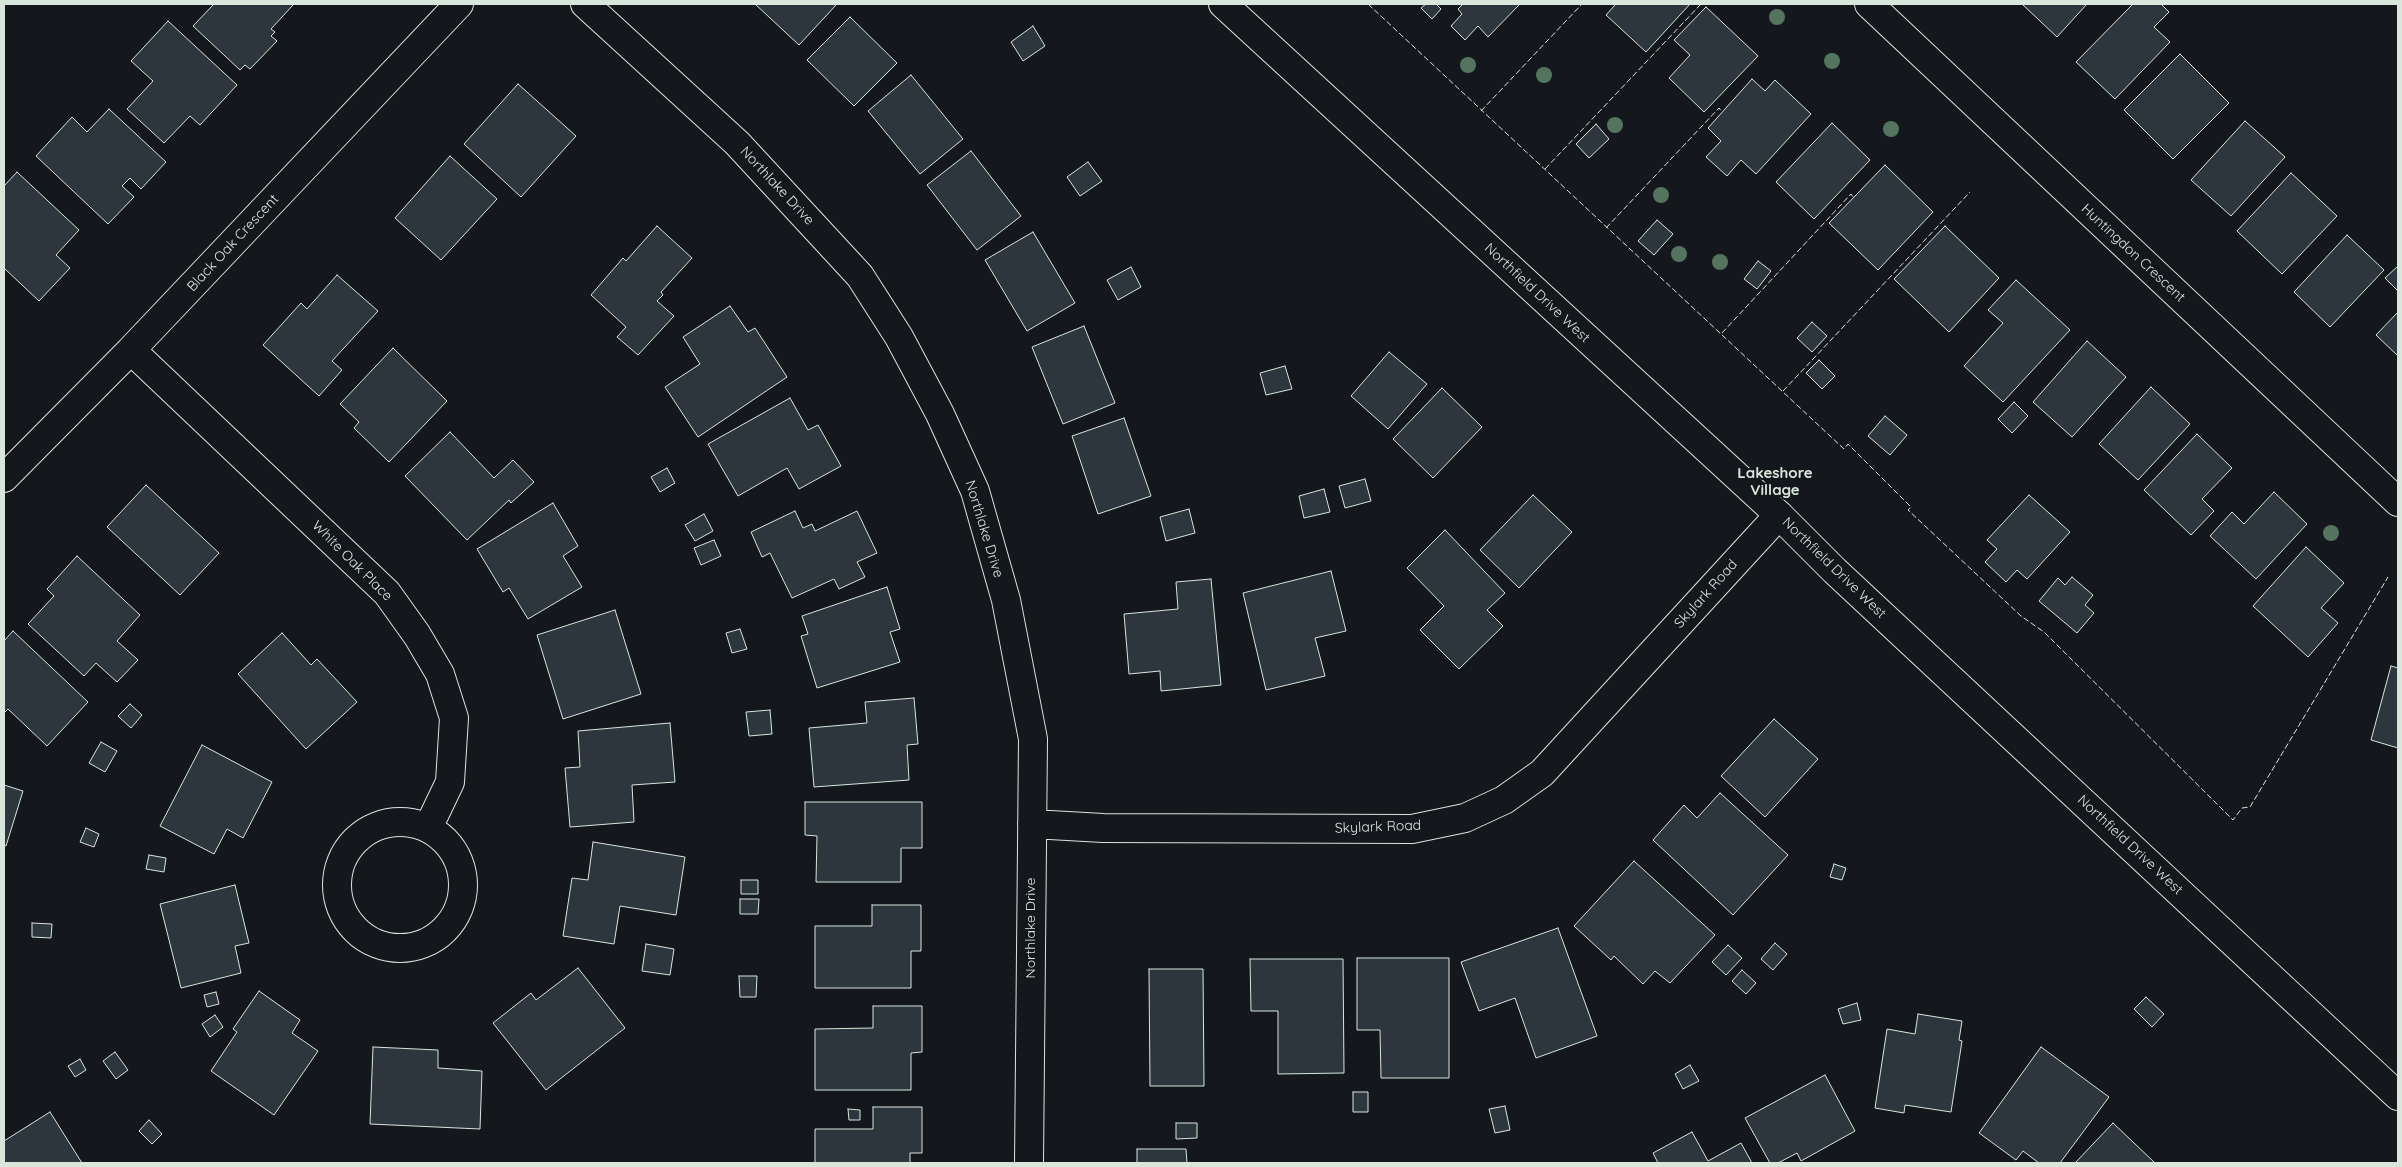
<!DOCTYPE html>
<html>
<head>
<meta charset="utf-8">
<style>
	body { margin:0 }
	#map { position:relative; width:2402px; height:1167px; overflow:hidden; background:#14181c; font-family:Quicksand,sans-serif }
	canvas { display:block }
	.frame { position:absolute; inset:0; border:5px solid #d8e6dc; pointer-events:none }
</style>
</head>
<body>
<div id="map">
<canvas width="2402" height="1167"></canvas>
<div class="frame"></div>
</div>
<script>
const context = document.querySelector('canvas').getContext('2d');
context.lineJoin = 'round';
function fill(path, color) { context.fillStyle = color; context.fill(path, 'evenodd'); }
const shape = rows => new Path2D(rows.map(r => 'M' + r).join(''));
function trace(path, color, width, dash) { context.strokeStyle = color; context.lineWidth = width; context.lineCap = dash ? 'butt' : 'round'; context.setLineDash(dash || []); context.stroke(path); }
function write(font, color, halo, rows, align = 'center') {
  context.font = font + ' Quicksand,sans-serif'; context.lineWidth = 4; context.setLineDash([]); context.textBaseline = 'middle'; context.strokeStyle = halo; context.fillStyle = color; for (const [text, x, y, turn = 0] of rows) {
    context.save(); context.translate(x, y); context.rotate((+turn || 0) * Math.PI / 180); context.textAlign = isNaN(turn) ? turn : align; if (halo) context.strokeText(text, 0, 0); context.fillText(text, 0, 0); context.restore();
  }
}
const building = shape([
	[214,4,292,4,293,5,271,29,275,32,271,36,277,41,250,69,245,65,240,70,193,26,214,4],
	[755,4,837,4,799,45,755,4],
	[1426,4,1436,4,1441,9,1432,19,1421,8,1426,4],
	[1463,4,1520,4,1488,37,1478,26,1465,40,1451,26,1462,14,1458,9,1463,4],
	[1616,4,1690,4,1646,52,1606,15,1616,4],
	[2022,4,2087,4,2057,37,2022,4],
	[2133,4,2161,4,2169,12,2154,27,2170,42,2115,99,2076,62,2133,4],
	[1706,7,1758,56,1704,112,1669,78,1690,55,1674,40,1706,7],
	[850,17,897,63,854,106,807,60,850,17],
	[168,21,237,85,200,125,190,116,164,143,127,109,153,81,131,61,168,21],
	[1033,26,1045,46,1023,61,1011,42,1033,26],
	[2180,54,2229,103,2173,159,2124,110,2180,54],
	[911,75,963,139,920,174,868,111,911,75],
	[1752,79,1765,91,1775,80,1811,114,1756,174,1741,160,1727,176,1706,157,1721,141,1708,128,1752,79],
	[518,84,576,136,521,197,464,144,518,84],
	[109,109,166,162,141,189,130,178,122,186,134,197,108,224,36,156,72,117,87,132,109,109],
	[2245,121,2285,157,2231,216,2191,180,2245,121],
	[1832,123,1870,160,1814,219,1776,182,1832,123],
	[1596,124,1609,139,1589,158,1576,144,1596,124],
	[971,151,1021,216,977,250,927,185,971,151],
	[450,156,497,199,441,260,395,218,450,156],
	[1088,162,1102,181,1080,196,1067,177,1088,162],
	[1885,165,1933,212,1878,270,1829,223,1885,165],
	[17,172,79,230,56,255,70,268,39,301,4,268,4,186,17,172],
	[2291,173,2337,216,2282,274,2237,231,2291,173],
	[1657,220,1673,234,1654,255,1638,241,1657,220],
	[657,226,692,258,661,292,663,295,657,301,674,316,638,355,617,337,626,327,591,295,623,258,626,261,657,226],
	[1945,226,1999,278,1949,332,1894,279,1945,226],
	[1033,232,1075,303,1027,331,985,260,1033,232],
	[2347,235,2384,270,2330,327,2294,292,2347,235],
	[1758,261,1771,271,1757,289,1744,279,1758,261],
	[2398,266,2398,291,2385,278,2398,266],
	[1131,267,1141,287,1118,300,1107,280,1131,267],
	[337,275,378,311,332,361,342,370,319,396,263,345,301,303,307,309,337,275],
	[2016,280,2070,330,2003,402,1964,366,2003,323,1988,310,2016,280],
	[730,306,748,332,755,328,787,377,698,437,665,387,700,364,683,337,730,306],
	[2398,312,2398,356,2376,335,2398,312],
	[1812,322,1827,336,1812,352,1797,338,1812,322],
	[1084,326,1115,403,1063,424,1032,347,1084,326],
	[2087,341,2126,377,2072,437,2033,402,2087,341],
	[393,348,447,401,389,462,354,428,359,422,340,404,393,348],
	[1389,352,1427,384,1388,429,1351,396,1389,352],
	[1819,360,1835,376,1822,389,1806,373,1819,360],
	[1285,366,1292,389,1266,395,1260,373,1285,366],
	[2151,387,2190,424,2138,480,2099,444,2151,387],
	[1442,388,1482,427,1433,478,1393,439,1442,388],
	[790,398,808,430,818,425,841,466,799,489,787,468,738,496,708,444,790,398],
	[2014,402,2028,416,2012,433,1998,419,2014,402],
	[1885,416,1907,435,1890,455,1868,436,1885,416],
	[1124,418,1151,496,1098,514,1072,436,1124,418],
	[450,432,494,478,513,460,534,482,511,503,509,500,467,540,405,476,450,432],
	[2197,434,2232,468,2202,499,2214,511,2191,535,2144,490,2197,434],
	[667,468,675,483,660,492,651,477,667,468],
	[1365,479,1371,501,1345,508,1339,486,1365,479],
	[146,485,219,553,180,595,107,527,146,485],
	[1324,489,1330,512,1304,518,1299,496,1324,489],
	[2274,492,2307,524,2256,579,2210,536,2232,512,2244,524,2274,492],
	[1533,495,1572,532,1519,588,1480,550,1533,495],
	[2029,495,2070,532,2027,579,2017,570,2006,582,1985,562,1997,549,1987,540,2029,495],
	[553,503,578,546,563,556,582,587,528,619,509,588,503,592,477,549,553,503],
	[1189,509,1195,533,1166,541,1160,517,1189,509],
	[795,511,803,528,812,524,815,531,857,511,877,553,857,562,865,577,839,589,834,579,792,598,770,553,762,557,751,532,795,511],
	[704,514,713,531,695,541,685,525,704,514],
	[1445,530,1505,593,1487,610,1503,626,1459,669,1420,630,1444,606,1407,568,1445,530],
	[714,540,721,556,701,565,694,548,714,540],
	[2306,547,2344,583,2321,608,2338,623,2308,657,2253,606,2306,547],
	[77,556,140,615,117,641,138,660,117,682,96,663,84,676,28,624,54,596,47,589,77,556],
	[1331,571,1346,631,1315,638,1325,676,1266,690,1243,593,1331,571],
	[2072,577,2093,595,2085,605,2094,613,2077,633,2039,601,2058,578,2065,585,2072,577],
	[1211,579,1221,685,1161,691,1160,671,1129,674,1124,614,1178,609,1176,582,1211,579],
	[887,587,900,629,890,632,900,662,817,688,801,636,808,634,802,616,887,587],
	[615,610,641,694,563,719,537,635,615,610],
	[740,629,747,649,732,653,726,633,740,629],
	[13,631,88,702,47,746,8,709,4,713,4,641,13,631],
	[282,633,311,665,317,659,357,702,306,749,238,674,282,633],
	[2391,666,2398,668,2398,748,2371,740,2391,666],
	[914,698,918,744,907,745,909,780,814,787,809,728,867,723,865,702,914,698],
	[130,704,142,715,131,728,118,716,130,704],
	[770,710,772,734,749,736,746,712,770,710],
	[1774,719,1818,759,1765,817,1721,776,1774,719],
	[670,723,675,782,632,785,634,822,570,827,565,768,580,767,578,731,670,723],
	[101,742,117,751,105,772,89,763,101,742],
	[202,745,272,782,243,838,227,829,214,854,160,826,202,745],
	[4,785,23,791,6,846,4,845,4,785],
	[1720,793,1788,855,1733,915,1653,840,1684,805,1697,818,1720,793],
	[805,802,922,802,922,848,901,848,901,882,816,882,817,836,805,835,805,802],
	[86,828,99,834,94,847,80,842,86,828],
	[593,842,685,857,676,915,620,906,614,944,563,936,572,878,588,880,593,842],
	[149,855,166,858,164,872,146,869,149,855],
	[1634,861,1715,935,1670,983,1655,971,1643,984,1614,956,1611,960,1574,926,1634,861],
	[1834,864,1846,868,1842,880,1830,877,1834,864],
	[741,880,758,880,758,894,741,894,741,880],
	[235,885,249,943,235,946,241,973,181,988,160,904,235,885],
	[740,899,759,899,758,914,740,914,740,899],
	[872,905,921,905,921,951,911,951,911,988,815,988,815,926,872,926,872,905],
	[32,923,52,924,51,938,32,937,32,923],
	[1558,928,1597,1036,1536,1058,1515,998,1479,1011,1461,962,1558,928],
	[1775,943,1787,954,1773,970,1761,959,1775,943],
	[646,944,674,949,670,975,642,971,646,944],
	[1728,945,1742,958,1726,975,1712,962,1728,945],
	[1357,958,1449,958,1449,1078,1381,1078,1380,1030,1357,1030,1357,958],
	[1250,959,1343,959,1344,1073,1278,1074,1278,1011,1251,1011,1250,959],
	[578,968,625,1028,546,1090,493,1023,531,993,536,1000,578,968],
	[1149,969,1203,969,1204,1086,1150,1086,1149,969],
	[1742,970,1756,983,1746,994,1732,981,1742,970],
	[739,976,757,976,756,997,740,997,739,976],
	[259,991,300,1020,292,1033,318,1051,274,1115,211,1071,237,1032,233,1029,259,991],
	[216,992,219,1004,207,1007,204,995,216,992],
	[2146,997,2164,1014,2152,1027,2134,1009,2146,997],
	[1857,1003,1861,1020,1843,1024,1838,1009,1857,1003],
	[873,1006,922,1006,922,1052,911,1053,911,1090,815,1090,815,1029,873,1028,873,1006],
	[1918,1014,1962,1021,1959,1040,1962,1041,1951,1112,1905,1105,1904,1113,1875,1108,1887,1029,1915,1034,1918,1014],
	[215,1015,223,1027,210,1037,202,1024,215,1015],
	[373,1047,438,1050,438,1068,482,1071,480,1129,370,1124,373,1047],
	[2041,1047,2109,1097,2060,1163,2039,1163,2023,1151,2016,1160,1979,1133,2041,1047],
	[115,1052,128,1070,116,1079,103,1061,115,1052],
	[80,1059,86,1070,75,1077,68,1066,80,1059],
	[1690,1065,1699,1081,1683,1089,1675,1074,1690,1065],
	[1825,1075,1855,1131,1801,1161,1797,1153,1778,1163,1770,1163,1745,1118,1825,1075],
	[1353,1092,1368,1092,1368,1112,1353,1112,1353,1092],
	[1505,1106,1510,1130,1495,1133,1489,1109,1505,1106],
	[873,1107,922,1107,922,1153,910,1153,910,1163,815,1163,815,1129,873,1129,873,1107],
	[848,1109,860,1110,860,1120,849,1120,848,1109],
	[50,1112,82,1163,4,1163,4,1141,50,1112],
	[149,1120,162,1134,152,1144,139,1131,149,1120],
	[1176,1123,1197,1123,1197,1138,1176,1139,1176,1123],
	[2113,1123,2154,1162,2153,1163,2075,1163,2113,1123],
	[1692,1132,1708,1161,1741,1143,1752,1163,1658,1163,1653,1153,1692,1132],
	[1137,1149,1186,1149,1187,1163,1137,1163,1137,1149]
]);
fill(building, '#2c363c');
trace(building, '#d8e6dc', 1);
const minor = shape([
	[585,4,737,143,860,276,899,337,940,414,975,491,1006,600,1033,739,1029,1163],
	[1869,4,2398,502],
	[131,350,387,593,417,635,440,674,454,718,450,782,428,828],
	[4,478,131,350,459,4],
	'337 885a63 63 0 1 1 126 0a63 63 0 1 1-126 0Z',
	[1032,824,1103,828,1412,829,1465,818,1504,800,1542,773,1779,515]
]);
const major = shape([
	[1223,4,1779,515,1835,571,2398,1096]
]);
trace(minor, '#d8e6dc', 30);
trace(major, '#d8e6dc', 30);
trace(minor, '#14181c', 28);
trace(major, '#14181c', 28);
trace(shape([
	[1368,4,1844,449,1848,444,1911,507,1908,510,2021,616,2044,632,2233,820,2242,808,2250,807,2388,577],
	[1481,111,1582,4],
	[1545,169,1701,4],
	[1606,228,1719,108,1722,112],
	[1722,333,1851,194,1854,198],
	[1783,391,1970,192]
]), '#d8e6dc', 1, [6, 2.5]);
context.fillStyle = '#55745f';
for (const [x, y] of [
	[1777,17],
	[1832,61],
	[1468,65],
	[1544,75],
	[1615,125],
	[1891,129],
	[1661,195],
	[1679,254],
	[1720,262],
	[2331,533]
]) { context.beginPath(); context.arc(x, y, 8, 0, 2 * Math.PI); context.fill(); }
write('14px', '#d8e6dc', '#14181c', [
	["Northlake Drive",777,186,47],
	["Black Oak Crescent",233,243,-47],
	["Huntingdon Crescent",2133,253,43],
	["Northfield Drive West",1537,293,43],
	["Northlake Drive",984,529,73],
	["White Oak Place",352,561,45],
	["Northfield Drive West",1834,568,44],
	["Skylark Road",1706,594,-48],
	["Skylark Road",1378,827,-2],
	["Northfield Drive West",2130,845,43],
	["Northlake Drive",1031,928,-90]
]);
write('bold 15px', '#d8e6dc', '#14181c', [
	["Lakeshore",1775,473],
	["Village",1775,490]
]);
</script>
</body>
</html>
